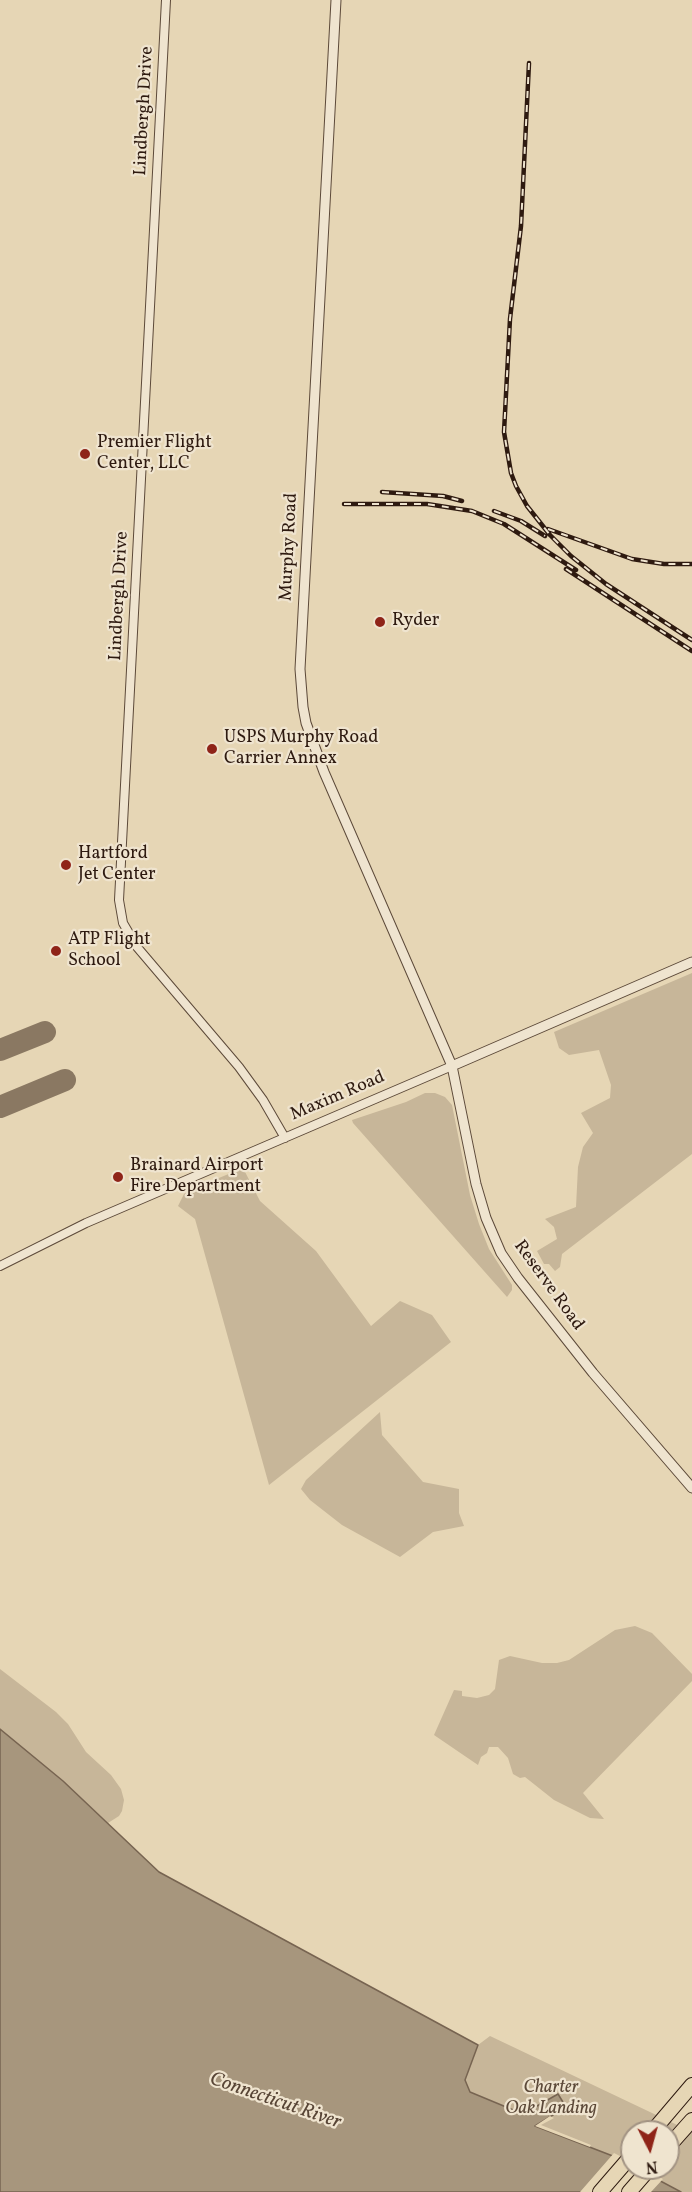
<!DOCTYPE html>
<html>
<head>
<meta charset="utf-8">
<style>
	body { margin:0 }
	#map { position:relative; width:692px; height:2192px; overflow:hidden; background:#e6d6b5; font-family:Vollkorn,serif }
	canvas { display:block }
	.north { position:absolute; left:620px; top:2120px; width:60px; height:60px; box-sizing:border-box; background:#efe4cf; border:2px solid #a29383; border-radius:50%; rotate:174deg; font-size:16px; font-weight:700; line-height:24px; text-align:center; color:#2e1a10 }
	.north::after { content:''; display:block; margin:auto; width:21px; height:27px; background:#8f2418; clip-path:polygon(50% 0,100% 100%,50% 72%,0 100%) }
</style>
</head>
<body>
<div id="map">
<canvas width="692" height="2192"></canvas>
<div class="north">N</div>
</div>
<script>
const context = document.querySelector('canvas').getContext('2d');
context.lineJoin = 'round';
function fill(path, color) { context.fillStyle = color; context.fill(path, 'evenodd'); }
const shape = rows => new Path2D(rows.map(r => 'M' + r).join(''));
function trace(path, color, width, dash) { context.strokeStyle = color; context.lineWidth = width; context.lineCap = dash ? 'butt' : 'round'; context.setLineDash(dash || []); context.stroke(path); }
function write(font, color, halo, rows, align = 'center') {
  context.font = font + ' Vollkorn,serif'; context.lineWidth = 4.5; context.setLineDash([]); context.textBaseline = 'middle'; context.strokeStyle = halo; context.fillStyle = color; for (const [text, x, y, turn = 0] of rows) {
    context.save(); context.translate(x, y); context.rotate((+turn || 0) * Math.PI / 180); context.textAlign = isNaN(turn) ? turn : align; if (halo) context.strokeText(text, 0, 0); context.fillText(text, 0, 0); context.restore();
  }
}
fill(shape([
	[692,973,692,1154,562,1254,560,1267,555,1271,549,1264,544,1264,537,1251,557,1239,554,1227,545,1219,576,1207,578,1167,583,1147,593,1133,581,1113,610,1098,611,1085,599,1050,569,1055,559,1048,554,1032],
	[425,1093,435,1093,445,1097,452,1105,470,1195,479,1224,489,1249,512,1285,512,1290,507,1297,353,1123,352,1120,406,1102],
	[243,1168,260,1201,316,1251,371,1326,400,1301,432,1315,451,1342,269,1485,195,1219,178,1206,184,1194,190,1190],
	[380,1412,382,1435,423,1482,459,1489,459,1513,464,1526,433,1532,400,1557,342,1525,310,1500,301,1489,306,1480],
	[635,1626,652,1633,692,1674,692,1681,583,1793,604,1819,590,1818,554,1800,525,1777,520,1778,513,1774,508,1758,498,1747,489,1747,487,1753,481,1757,478,1765,434,1735,454,1690,462,1691,462,1696,477,1698,489,1695,495,1689,499,1660,510,1656,542,1663,557,1663,569,1660,615,1630],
	[0,1669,56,1712,68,1724,86,1752,111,1775,121,1789,124,1800,122,1811,119,1816,108,1823,63,1781,0,1729],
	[490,2036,692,2132,692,2192,681,2192,636,2168,668,2168,668,2132,632,2132,632,2166,618,2158,535,2126,522,2113,470,2092,465,2080,478,2045]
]), '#c7b699');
const water = shape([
	[0,1729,63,1781,159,1872,478,2045,465,2080,470,2092,523,2114,558,2094,566,2107,535,2126,618,2158,632,2168,636,2168,681,2192,0,2192,0,1729]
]);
fill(water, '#a7967d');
trace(water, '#776451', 1.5);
fill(shape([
	[550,2116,554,2118,541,2125,591,2145,590,2147,535,2126],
	[614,2153,632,2162,632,2168,643,2168,663,2179,651,2192,580,2192]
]), '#e6d6b5');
trace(shape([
	[0,1050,45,1032],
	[0,1107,65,1080]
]), '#8a7862', 22);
const minor = shape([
	[166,0,119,900,123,923,137,947,239,1067,263,1100,285,1138],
	[0,1266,86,1223,452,1066]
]);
const tertiary = shape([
	[336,0,300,669,303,707,306,723,324,772,452,1066,476,1184,486,1218,501,1253,518,1278,593,1373,692,1488],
	[452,1066,692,962]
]);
const motorway = shape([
	[652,2132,692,2085],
	[668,2147,692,2120],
	[600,2192,632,2155],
	[629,2192,650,2168]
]);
trace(minor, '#5c4939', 10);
trace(tertiary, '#5c4939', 11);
trace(motorway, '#2e1a10', 16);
trace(minor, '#efe4cf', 8);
trace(tertiary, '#efe4cf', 9);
trace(motorway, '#e6d6b5', 14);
const rail = shape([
	[529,63,521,226,510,319,504,432,511,473,516,486,527,506,550,535,571,556,606,584,692,640],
	[382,492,443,496,462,501],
	[344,504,427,504,472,511,504,524,576,570],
	[494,511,521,521,545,536],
	[548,529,632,559,664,564,692,564],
	[566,569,692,651]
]);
trace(rail, '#2e1a10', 4.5);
trace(rail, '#efe4cf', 2, [7]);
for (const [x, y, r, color] of [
	[85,454,6,"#8f2418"],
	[380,622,6,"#8f2418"],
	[212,749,6,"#8f2418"],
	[66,865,6,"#8f2418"],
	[56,951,6,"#8f2418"],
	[118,1177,6,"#8f2418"]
]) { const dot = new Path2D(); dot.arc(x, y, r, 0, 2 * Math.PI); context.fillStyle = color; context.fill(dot); trace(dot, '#efe4cf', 2); }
write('18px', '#2e1a10', '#efe4cf', [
	["Lindbergh Drive",145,111,-87],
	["Murphy Road",290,547,-87],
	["Lindbergh Drive",120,596,-87],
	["Maxim Road",338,1097,-23],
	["Reserve Road",548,1286,54]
]);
write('18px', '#2e1a10', '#efe4cf', [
	["Premier Flight",97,444],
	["Center, LLC",97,465],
	["Ryder",392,622],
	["USPS Murphy Road",224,739],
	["Carrier Annex",224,760],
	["Hartford",78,855],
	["Jet Center",78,876],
	["ATP Flight",68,941],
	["School",68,962],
	["Brainard Airport",130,1167],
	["Fire Department",130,1188]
], 'left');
write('italic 18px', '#5c4939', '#efe4cf', [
	["Charter",551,2089],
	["Oak Landing",551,2110]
]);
write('italic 20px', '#584536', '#efe4cf', [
	["Connecticut River",275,2102,19]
]);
</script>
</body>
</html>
